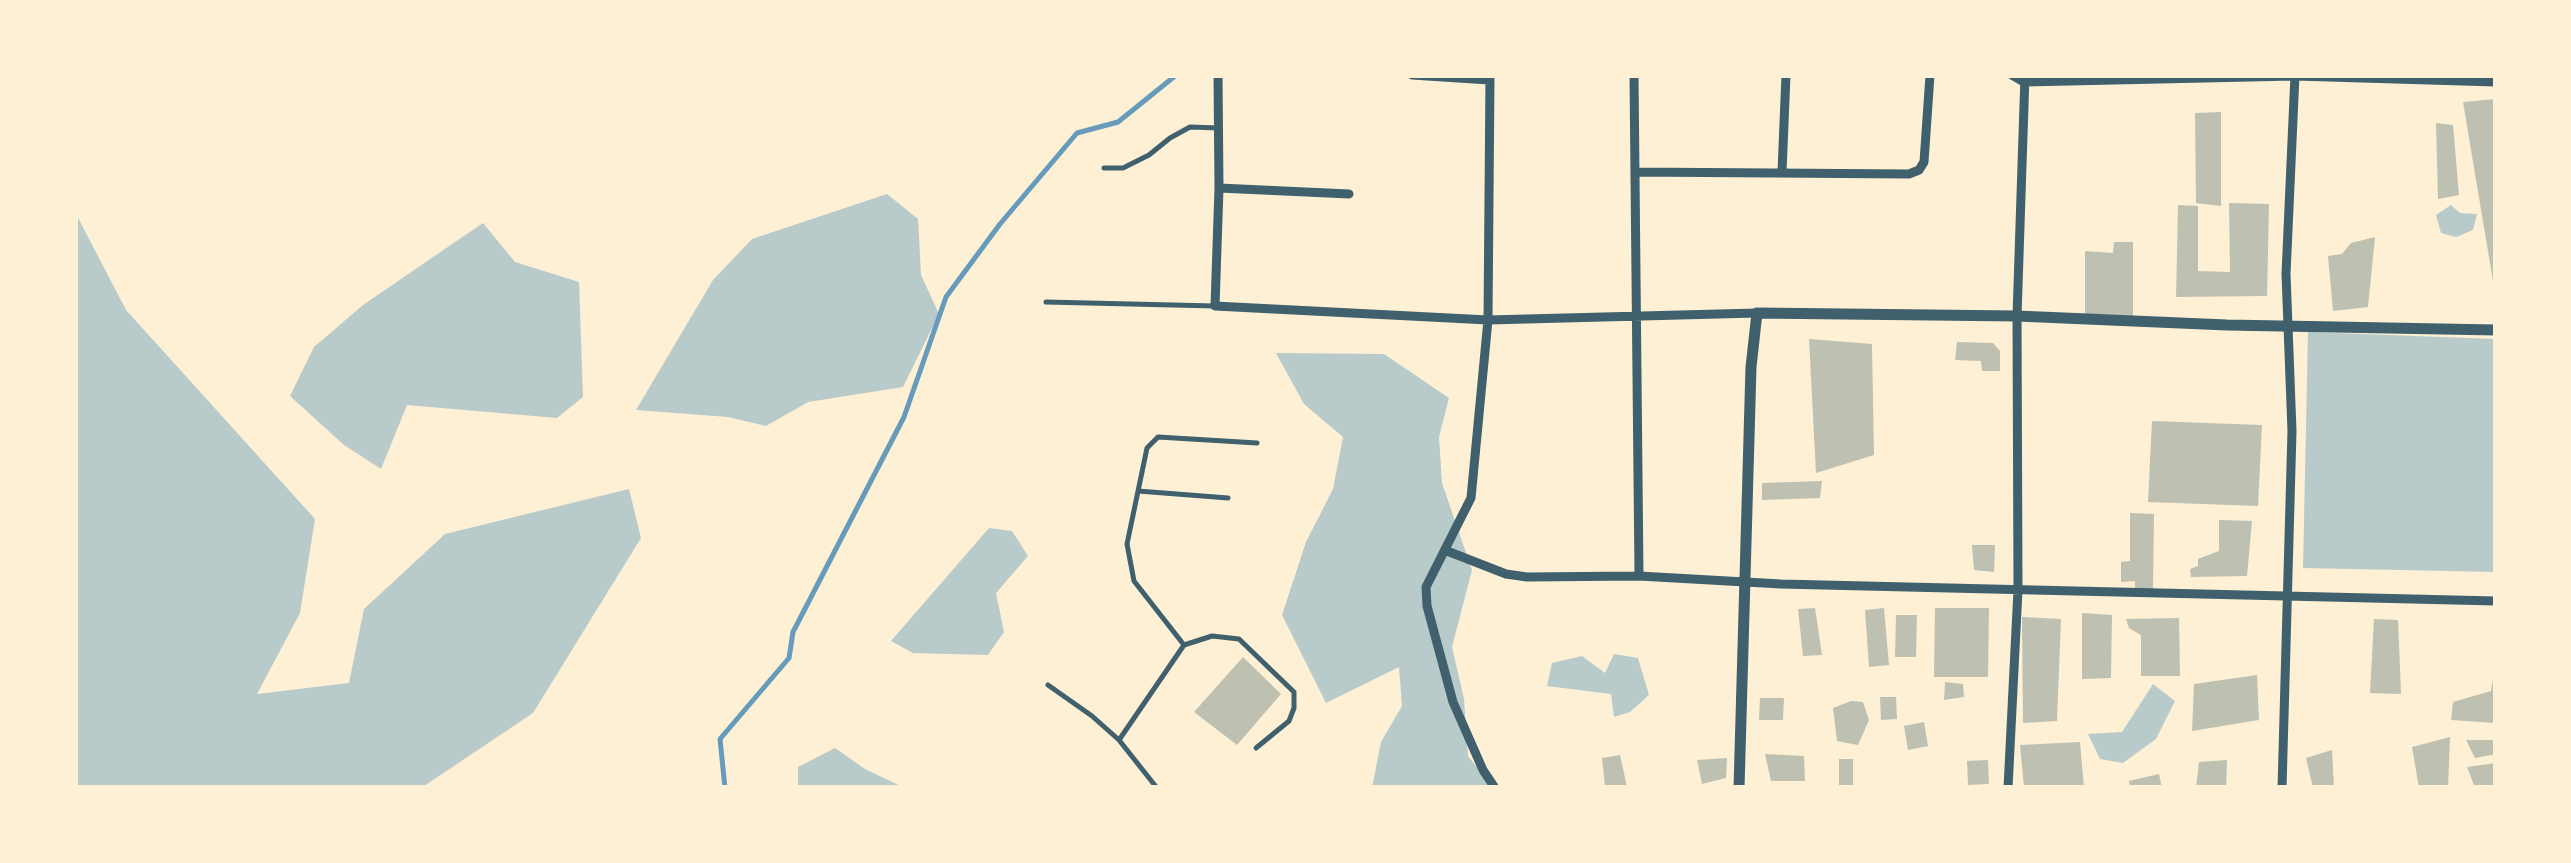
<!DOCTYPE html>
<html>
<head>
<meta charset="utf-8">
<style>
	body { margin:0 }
	#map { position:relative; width:2571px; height:863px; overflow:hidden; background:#fdf0d5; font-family:"Sofia Sans Condensed",sans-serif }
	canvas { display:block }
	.frame { position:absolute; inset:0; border:78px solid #fdf0d5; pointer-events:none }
</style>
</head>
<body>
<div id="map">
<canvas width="2571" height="863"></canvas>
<div class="frame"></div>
</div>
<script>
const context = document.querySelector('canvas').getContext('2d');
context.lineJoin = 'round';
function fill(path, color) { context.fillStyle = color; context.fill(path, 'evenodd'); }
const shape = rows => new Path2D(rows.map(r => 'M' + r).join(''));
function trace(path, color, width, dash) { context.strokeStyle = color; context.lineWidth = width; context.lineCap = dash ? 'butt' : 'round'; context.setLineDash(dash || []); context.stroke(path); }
fill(shape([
	[887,194,918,219,921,275,939,314,903,387,808,402,766,426,728,417,636,410,713,280,752,239],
	[2451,205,2460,213,2477,214,2473,230,2456,237,2441,233,2436,215],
	[75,212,126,310,315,519,300,613,257,694,349,683,364,609,445,534,629,489,641,538,533,713,421,788,75,788],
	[483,223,515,262,579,282,583,397,557,418,407,405,381,469,344,445,290,396,314,347,363,305],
	[2308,332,2496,339,2496,572,2303,568],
	[1276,353,1384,354,1449,398,1439,437,1442,483,1472,570,1452,647,1464,699,1468,756,1493,788,1372,788,1381,742,1402,706,1399,667,1326,703,1282,615,1306,542,1333,489,1343,437,1304,404],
	[989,528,1012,531,1028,556,996,593,1004,632,988,655,913,653,891,641],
	[1614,654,1638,658,1649,695,1630,712,1614,717,1611,694,1547,686,1552,663,1582,656,1605,673],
	[2153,684,2175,701,2156,739,2123,763,2100,759,2088,734,2122,732],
	[835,748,865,769,905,788,798,788,798,767]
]), '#b9caca');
trace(shape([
	[725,788,720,739,789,658,793,632,904,417,946,297,1000,224,1077,133,1118,122,1175,76]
]), '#669bbc', 5);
fill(shape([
	[2496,99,2496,286,2494,287,2463,102],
	[2221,112,2221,206,2196,203,2195,113],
	[2436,123,2453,125,2459,195,2438,199],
	[2229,203,2269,204,2267,296,2176,297,2178,205,2198,206,2198,271,2230,272],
	[2375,237,2368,307,2333,311,2328,256,2342,254,2351,243],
	[2114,242,2133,242,2133,316,2085,314,2085,251,2113,253],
	[1809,339,1872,344,1874,455,1816,473],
	[1957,342,1993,343,2000,351,2000,371,1982,371,1981,361,1955,360],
	[2152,421,2262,425,2258,506,2148,502],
	[1822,481,1820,498,1762,500,1762,483],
	[2130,513,2154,514,2153,590,2135,590,2135,581,2121,582,2121,562,2130,561],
	[2219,520,2252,521,2247,576,2191,577,2190,569,2198,566,2198,559,2219,551],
	[1972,545,1995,545,1994,572,1974,570],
	[1815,608,1822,655,1803,656,1798,609],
	[1884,608,1889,665,1869,667,1865,610],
	[1935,608,1989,608,1988,677,1934,677],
	[2082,613,2112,615,2111,678,2082,679],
	[1896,615,1917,615,1916,657,1895,657],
	[2022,617,2061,619,2057,721,2023,723],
	[2179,618,2180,676,2141,676,2141,635,2129,628,2126,619],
	[2374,619,2398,620,2401,694,2370,693],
	[1243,657,1281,694,1237,745,1194,712],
	[2494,674,2496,723,2451,720,2453,702,2491,691],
	[2257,675,2259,720,2192,731,2194,684],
	[1945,682,1963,684,1964,697,1944,700],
	[1880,697,1896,697,1897,719,1881,720],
	[1760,698,1784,698,1783,720,1759,720],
	[1851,701,1863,702,1869,720,1858,745,1837,741,1833,708],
	[1924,722,1928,746,1908,750,1904,726],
	[2450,737,2448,788,2419,788,2412,747],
	[2466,740,2496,740,2496,754,2475,758],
	[2080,742,2084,788,2024,788,2020,745],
	[2332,750,2334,788,2313,788,2306,758],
	[1765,754,1804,756,1805,781,1771,781],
	[1620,755,1627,787,1605,787,1602,758],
	[1727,758,1726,778,1702,784,1697,760],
	[1839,759,1853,759,1853,788,1839,788],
	[1988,760,1989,784,1968,785,1967,761],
	[2227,760,2226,788,2196,788,2199,762],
	[2496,763,2496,788,2475,788,2467,767],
	[2159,774,2162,788,2130,788,2129,781]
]), '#bec0b2');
trace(shape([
	[1104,168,1123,168,1149,155,1170,138,1190,127,1219,128],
	[1046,302,1215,306],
	[1138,491,1228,498],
	[1184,645,1212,636,1239,639,1294,692,1294,708,1289,721,1256,748],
	[1048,685,1092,716,1119,740,1157,788],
	[1119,740,1184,645,1134,581,1127,544,1147,448,1158,437,1257,443]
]), '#3f606c', 5);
trace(shape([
	[1218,75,1219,188,1215,306,1488,320,1757,313],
	[1412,75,1489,80],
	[1490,75,1488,320,1471,498,1426,587,1427,606,1453,702,1483,770,1495,788],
	[1634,75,1639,576],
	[2012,75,2024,82,2295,76,2496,82],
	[1635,172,1909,174,1919,170,1924,162,1930,75],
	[1782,172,1786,75],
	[1219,188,1349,194],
	[1447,551,1506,574,1527,577,1639,576,1781,584,2496,601],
	[2008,788,2018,590,2017,316,2025,75],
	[2282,788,2292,431,2286,274,2295,75]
]), '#3f606c', 9);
trace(shape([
	[1739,788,1751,367,1757,313,2017,316,2227,325,2496,330]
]), '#3f606c', 11);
</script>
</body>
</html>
